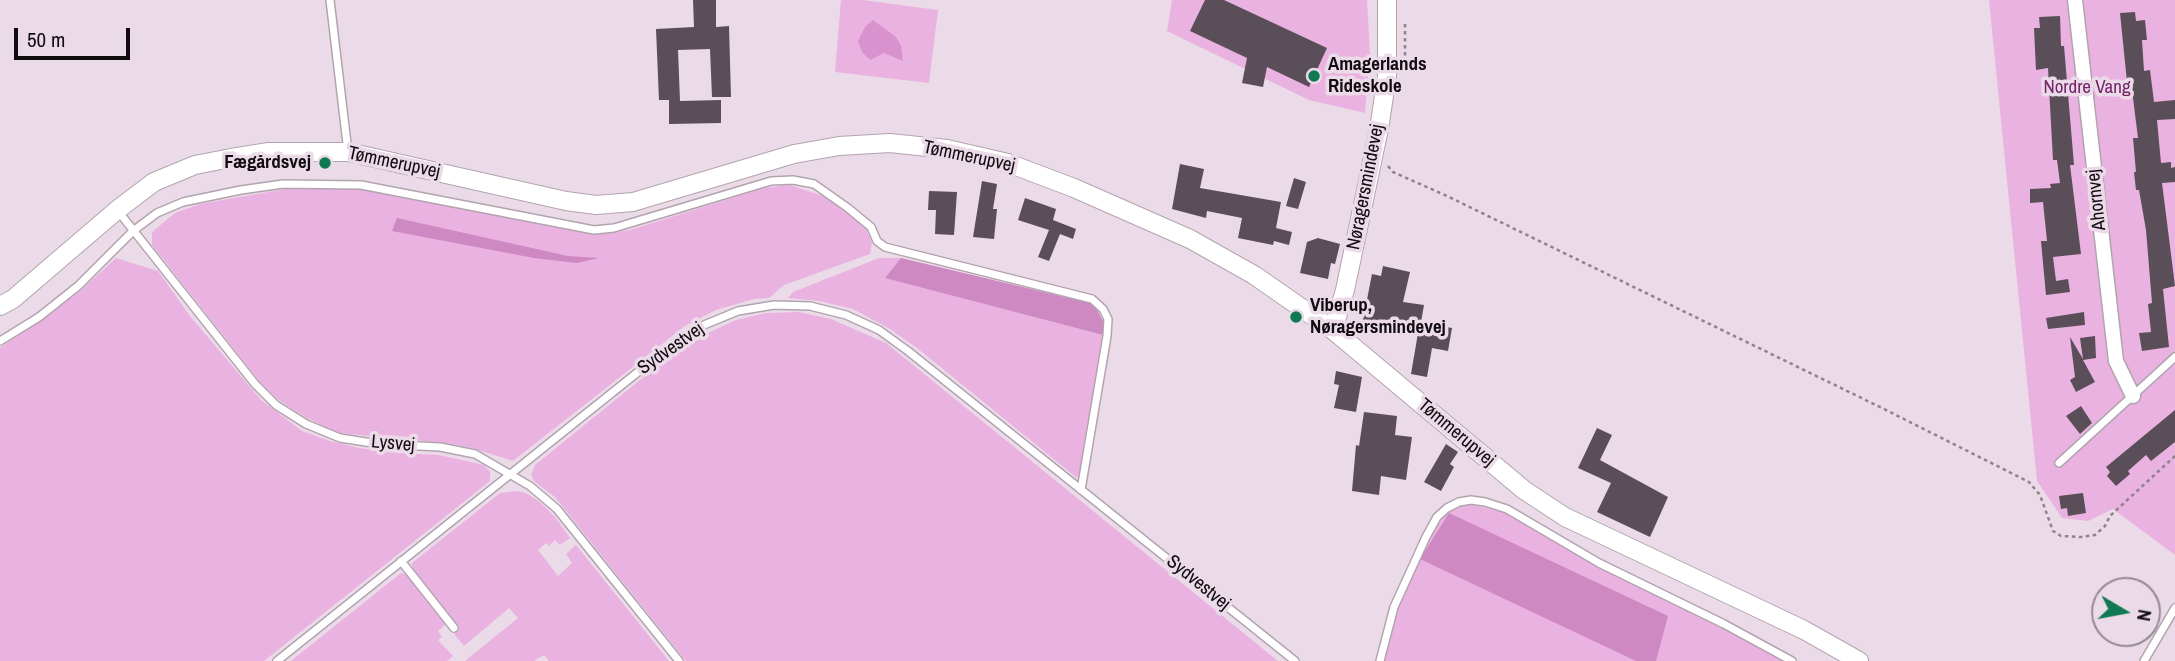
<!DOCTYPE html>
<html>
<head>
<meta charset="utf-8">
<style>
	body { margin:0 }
	#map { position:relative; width:2175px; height:661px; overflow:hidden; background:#ebdbe8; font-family:"Archivo Narrow",sans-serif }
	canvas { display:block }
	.north { position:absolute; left:2091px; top:577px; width:70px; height:70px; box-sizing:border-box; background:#ebdbe8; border:2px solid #948892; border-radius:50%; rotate:100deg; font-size:19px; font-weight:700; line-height:28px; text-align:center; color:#110c10 }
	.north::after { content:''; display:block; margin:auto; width:24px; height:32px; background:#107953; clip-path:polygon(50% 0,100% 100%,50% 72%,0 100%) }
	.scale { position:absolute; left:14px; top:28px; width:116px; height:32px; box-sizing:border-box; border:4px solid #110c10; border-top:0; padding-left:9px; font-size:21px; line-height:24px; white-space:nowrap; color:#110c10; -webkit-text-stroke:5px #ebdbe8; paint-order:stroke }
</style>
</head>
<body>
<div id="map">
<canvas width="2175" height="661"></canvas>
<div class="north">N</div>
<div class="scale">50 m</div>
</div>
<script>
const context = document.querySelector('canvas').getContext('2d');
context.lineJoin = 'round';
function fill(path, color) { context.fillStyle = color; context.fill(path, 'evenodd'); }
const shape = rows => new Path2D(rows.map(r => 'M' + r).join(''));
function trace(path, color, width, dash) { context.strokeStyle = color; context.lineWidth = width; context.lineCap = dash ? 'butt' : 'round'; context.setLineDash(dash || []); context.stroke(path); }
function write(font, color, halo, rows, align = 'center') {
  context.font = font + ' "Archivo Narrow",sans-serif'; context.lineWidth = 7; context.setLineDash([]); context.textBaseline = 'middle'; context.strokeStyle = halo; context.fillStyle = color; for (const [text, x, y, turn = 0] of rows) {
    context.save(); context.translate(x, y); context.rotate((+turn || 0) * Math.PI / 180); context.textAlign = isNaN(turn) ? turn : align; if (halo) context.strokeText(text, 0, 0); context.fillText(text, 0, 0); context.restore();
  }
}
fill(shape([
	[841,0,863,0,938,10,929,83,835,72],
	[1172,0,1367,0,1370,53,1365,113,1309,100,1167,31],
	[1989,0,2175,0,2175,555,2113,509,2088,521,2062,518,2037,481],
	[790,185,829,198,851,215,866,229,872,243,870,254,784,285,769,298,754,299,716,310,685,326,513,461,472,448,446,443,338,433,305,417,279,400,260,382,152,245,152,232,175,213,200,204,291,188,365,189,595,235,630,230,764,188],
	[116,258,158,271,190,316,261,400,302,431,330,441,359,448,399,453,439,455,484,465,490,472,490,481,264,661,0,661,0,348,78,293],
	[879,258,901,258,886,278,1103,335,1080,470,1077,478,917,348,890,329,853,309,819,301,788,298,793,292],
	[799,312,831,319,886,343,1278,661,686,661,555,497,535,482,531,475,535,465,651,371,699,337,736,320,766,313],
	[518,491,528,494,541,503,555,517,570,538,560,545,555,540,549,546,546,543,538,550,558,576,572,563,566,554,576,545,669,661,549,661,544,655,534,661,465,661,518,618,509,608,464,646,454,634,459,630,413,570,412,563,500,493],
	[1469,504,1504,512,1590,563,1690,611,1783,661,1384,661,1398,606,1428,539,1438,521,1453,508],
	[401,573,407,574,447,623,438,631,442,637,438,640,453,656,447,661,291,661]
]), '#eab2e0');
fill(shape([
	[397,218,568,256,599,258,577,263,534,258,392,231],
	[901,258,1094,304,1104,323,1103,335,885,278],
	[1449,513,1668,616,1656,661,1636,661,1420,559]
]), '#ce88c2');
fill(shape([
	[873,20,896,37,901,46,903,61,884,53,870,60,862,52,858,41,865,27]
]), '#d892cd');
fill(shape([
	[693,0,716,0,716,27,729,26,731,97,712,97,710,49,678,50,680,101,721,100,721,123,669,124,669,100,659,100,656,29,694,27],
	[1205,0,1224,0,1327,48,1309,87,1267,67,1263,87,1242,83,1247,58,1190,31],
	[2135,12,2136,21,2145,20,2147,40,2142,40,2144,71,2150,70,2154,102,2175,100,2175,119,2157,120,2161,163,2171,162,2171,168,2175,167,2175,182,2162,183,2175,286,2163,289,2169,347,2142,351,2139,333,2151,332,2148,304,2152,303,2146,230,2139,190,2136,190,2134,172,2136,172,2133,138,2138,138,2131,82,2127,82,2120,13],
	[2060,16,2061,46,2064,46,2074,165,2070,165,2081,254,2053,257,2056,281,2068,279,2070,292,2046,295,2041,241,2047,241,2043,202,2030,203,2030,189,2051,188,2050,184,2060,183,2057,160,2053,160,2048,68,2036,70,2034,28,2040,28,2039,17],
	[1180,164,1204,169,1200,188,1281,202,1276,228,1292,232,1289,245,1274,241,1273,245,1238,238,1242,218,1207,211,1206,218,1172,209],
	[1294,178,1306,182,1298,209,1286,206],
	[982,181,997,184,993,209,997,209,994,239,973,237],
	[929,191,957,192,954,235,935,234,936,210,928,210],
	[1025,198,1056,209,1053,220,1076,229,1073,239,1060,234,1049,261,1038,257,1049,230,1018,220],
	[1318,238,1340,244,1335,264,1331,263,1328,279,1300,273,1307,242],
	[1383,266,1410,272,1403,302,1424,305,1421,322,1452,328,1448,351,1432,348,1427,377,1411,374,1418,333,1363,320,1372,274,1381,276],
	[2084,312,2085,325,2048,329,2046,318],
	[2095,336,2096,358,2083,360,2095,382,2076,392,2070,380,2075,377,2070,337,2083,359,2080,338],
	[1336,371,1362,377,1356,412,1334,408,1339,385,1334,384],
	[2081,406,2092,423,2080,434,2066,416],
	[2175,410,2175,442,2151,461,2146,455,2128,471,2130,474,2116,486,2107,476,2110,472,2106,467],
	[1364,412,1397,416,1395,435,1412,437,1406,480,1381,476,1379,495,1352,491,1356,445,1359,446],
	[1597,428,1612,435,1600,460,1668,497,1650,537,1597,512,1611,483,1578,468],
	[1446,444,1458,452,1450,464,1454,467,1441,491,1424,482],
	[2083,493,2086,513,2068,516,2067,508,2061,509,2059,496]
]), '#5a4e58');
const service = shape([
	[330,0,348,152],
	[118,211,255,384,276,405,306,424,340,438,379,444,440,447,475,454,530,486,557,509,679,661],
	[0,341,39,317,78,286,133,231,157,213,183,202,241,190,283,184,361,185,594,230,614,228,771,181,793,180,814,184,848,208,871,227,877,241,885,247,1092,299,1103,309,1108,319,1107,336,1081,490],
	[2059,463,2175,357],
	[401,561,454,628],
	[277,661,673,344,704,325,738,311,774,305,810,306,846,315,879,330,908,351,1295,661],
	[1380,661,1394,607,1426,537,1437,517,1447,508,1459,502,1471,500,1485,502,1507,509,1599,563,1724,624,1792,661],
	[2144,661,2175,608]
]);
const minor = shape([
	[2075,0,2116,361,2133,396]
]);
const tertiary = shape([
	[0,306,13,299,117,210,154,182,195,165,231,158,269,152,348,152,566,201,596,205,633,202,794,154,839,146,890,143,947,149,1008,163,1074,188,1190,239,1254,275,1333,330,1524,490,1565,517,1804,630,1859,661],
	[1333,330,1345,290,1379,129,1387,76,1387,0]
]);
trace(service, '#b2a4af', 10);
trace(minor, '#b2a4af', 17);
trace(tertiary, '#b2a4af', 20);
trace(shape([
	[1405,24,1405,63],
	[1388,166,1393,172,1447,196,1882,408,2029,482,2040,495,2053,531,2061,536,2081,537,2095,535,2105,526,2110,516,2175,456]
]), '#8e838c', 2.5, [3.5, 3.5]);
trace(service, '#fff', 7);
trace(minor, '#fff', 14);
trace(tertiary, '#fff', 18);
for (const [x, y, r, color] of [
	[1314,76,7,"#107953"],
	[325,163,7,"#107953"],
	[1296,317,7,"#107953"]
]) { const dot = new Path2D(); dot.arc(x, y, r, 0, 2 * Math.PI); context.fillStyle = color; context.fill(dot); trace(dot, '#ebdbe8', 2.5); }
write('bold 19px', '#110c10', '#ebdbe8', [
	["Amagerlands",1328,65],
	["Rideskole",1328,87],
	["Fægårdsvej",311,163,"right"],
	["Viberup,",1310,306],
	["Nøragersmindevej",1310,328]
], 'left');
write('19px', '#75246c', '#ebdbe8', [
	["Nordre Vang",2087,88]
]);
write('19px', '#110c10', '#ebdbe8', [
	["Tømmerupvej",969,157,12],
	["Tømmerupvej",394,163,12],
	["Nøragersmindevej",1366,187,-79],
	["Ahornvej",2097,200,-96],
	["Sydvestvej",671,349,-35],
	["Tømmerupvej",1456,433,40],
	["Lysvej",393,444,5],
	["Sydvestvej",1198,583,39]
]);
</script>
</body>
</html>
